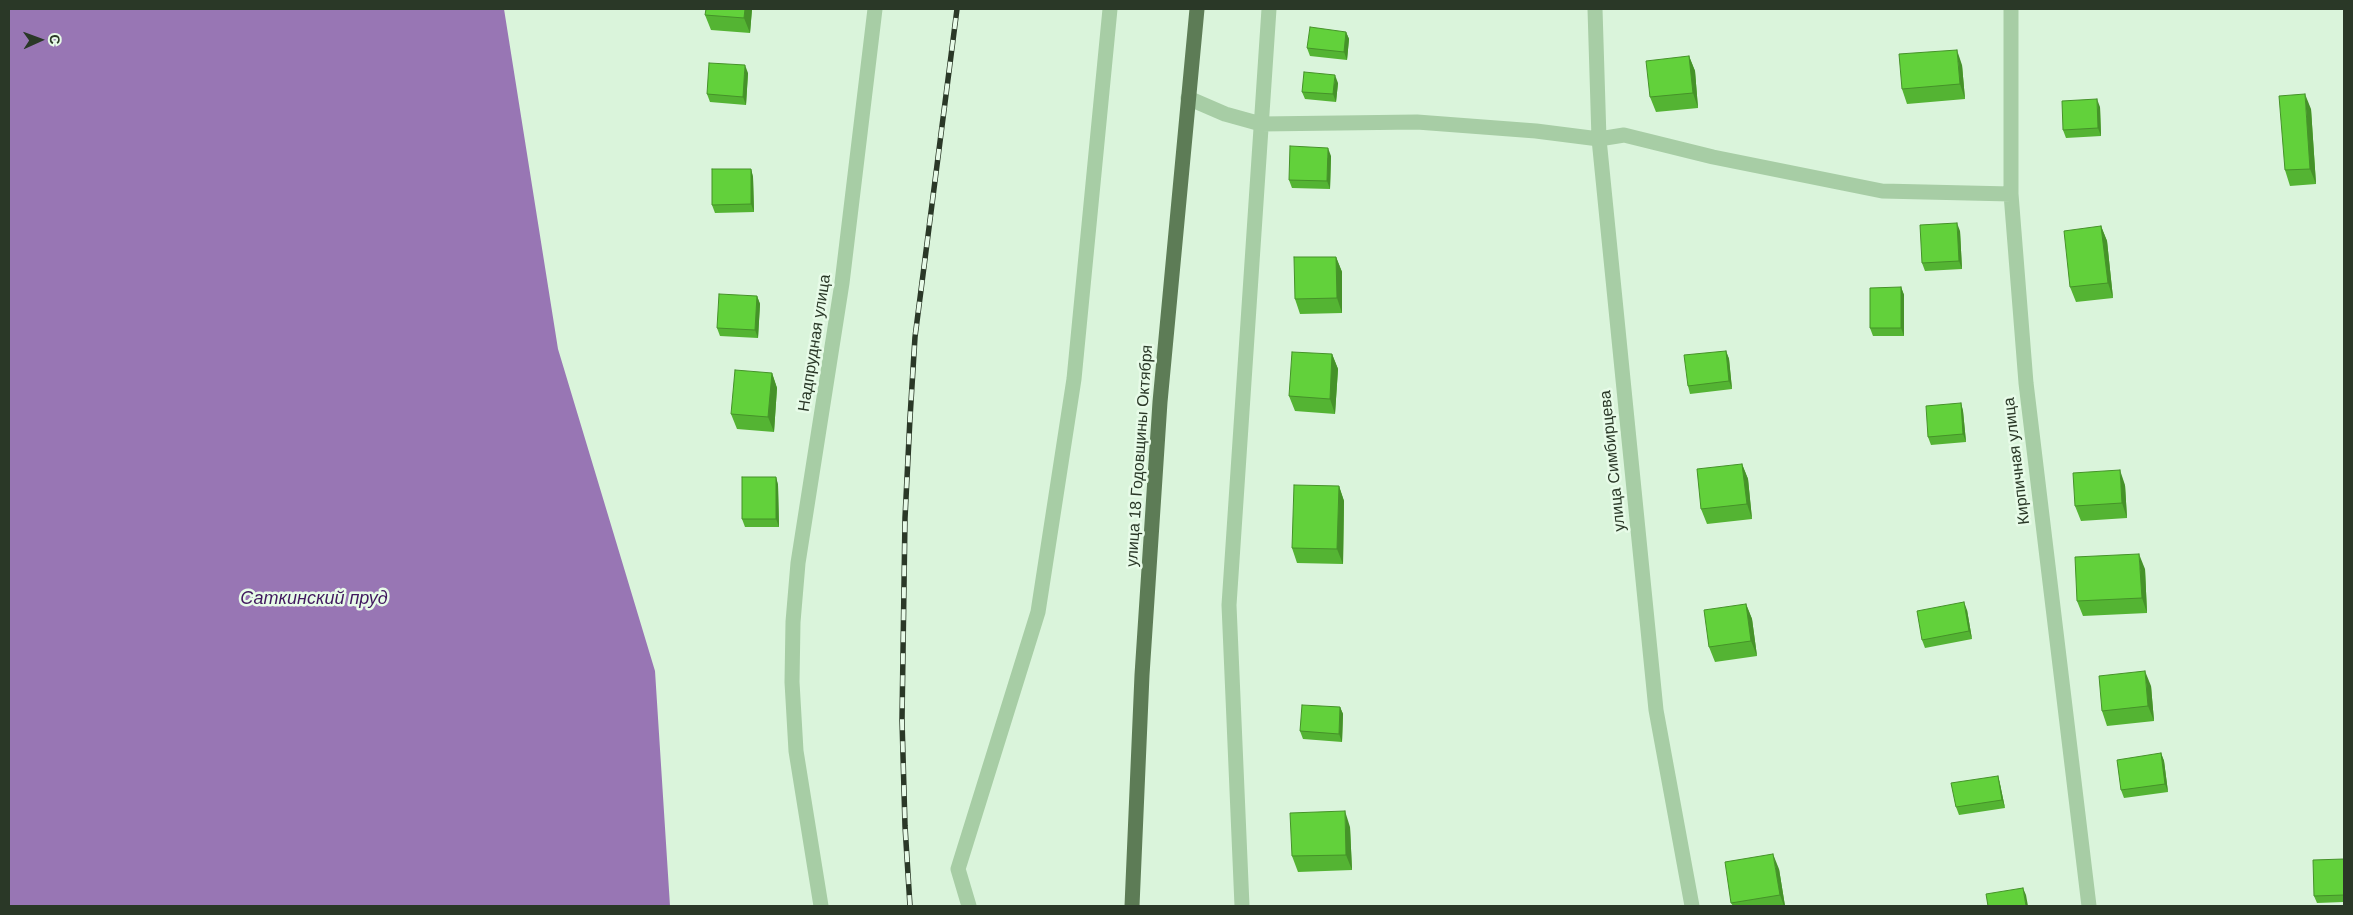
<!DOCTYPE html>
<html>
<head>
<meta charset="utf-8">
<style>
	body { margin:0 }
	#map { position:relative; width:2353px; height:915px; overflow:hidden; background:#daf4db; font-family:Helvetica,sans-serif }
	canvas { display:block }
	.frame { position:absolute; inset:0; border:10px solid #2a3827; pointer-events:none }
	.north { position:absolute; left:15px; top:15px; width:50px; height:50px; -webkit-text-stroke:4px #e7fbe8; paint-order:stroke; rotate:88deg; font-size:14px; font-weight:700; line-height:20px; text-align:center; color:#2a3827 }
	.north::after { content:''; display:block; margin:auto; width:18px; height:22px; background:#2a3827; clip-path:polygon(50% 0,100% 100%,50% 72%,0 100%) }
</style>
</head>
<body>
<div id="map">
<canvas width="2353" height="915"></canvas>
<div class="frame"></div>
<div class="north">С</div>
</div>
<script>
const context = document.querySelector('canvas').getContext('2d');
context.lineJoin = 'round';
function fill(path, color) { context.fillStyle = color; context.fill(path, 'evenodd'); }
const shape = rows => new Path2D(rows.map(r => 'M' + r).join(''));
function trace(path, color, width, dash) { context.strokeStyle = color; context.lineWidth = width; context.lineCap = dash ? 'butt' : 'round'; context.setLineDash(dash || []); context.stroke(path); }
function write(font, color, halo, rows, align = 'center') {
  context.font = font + ' Helvetica,sans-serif'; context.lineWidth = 5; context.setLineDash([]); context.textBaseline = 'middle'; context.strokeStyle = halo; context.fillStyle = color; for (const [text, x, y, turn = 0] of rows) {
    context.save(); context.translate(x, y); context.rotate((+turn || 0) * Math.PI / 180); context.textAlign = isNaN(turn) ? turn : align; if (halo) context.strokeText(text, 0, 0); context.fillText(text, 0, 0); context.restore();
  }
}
fill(shape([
	[9,9,504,9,558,349,655,671,670,906,9,906]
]), '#9876b4');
trace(shape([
	[1595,9,1599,139,1656,710,1692,906],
	[2011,9,2011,194,2026,383,2089,906],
	[1188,98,1225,114,1261,124,1417,122,1536,131,1599,139,1624,135,1713,157,1882,191,2011,194],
	[821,906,796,751,792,682,793,622,798,563,842,283,875,9],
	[969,906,958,869,1038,612,1074,379,1110,9],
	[1242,906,1229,605,1269,9]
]), '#a7cda5', 15);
trace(shape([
	[1132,906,1142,675,1160,402,1197,9]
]), '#5d7c56', 15);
const rail = shape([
	[910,906,905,826,902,720,905,518,910,418,915,337,957,9]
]);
trace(rail, '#2a3827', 5.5);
trace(rail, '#e7fbe8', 4, [11]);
fill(shape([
	[752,9,750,33,711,30,705,15],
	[1346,32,1349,39,1347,60,1310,56,1307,48],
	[1689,56,1695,71,1698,108,1656,112,1650,97],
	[1962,65,1965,99,1907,104,1902,89],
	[748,73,746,105,710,102,707,94],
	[1338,83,1336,102,1305,99,1302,92],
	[2100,107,2101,136,2066,138,2063,130],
	[2311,109,2316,184,2290,186,2285,170],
	[1331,156,1330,189,1292,188,1289,180],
	[751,169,753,177,754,212,715,213,712,205],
	[2101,226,2107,241,2113,298,2076,302,2070,287],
	[1960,231,1962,269,1925,271,1922,263],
	[1336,257,1342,272,1342,313,1300,314,1295,299],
	[1901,287,1904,295,1904,336,1873,336,1870,328],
	[757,296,760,304,758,338,720,336,717,328],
	[1726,351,1729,359,1732,389,1690,394,1688,386],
	[1332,354,1338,369,1335,414,1295,411,1289,396],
	[772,373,777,388,774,432,737,429,731,414],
	[1961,403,1963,411,1966,442,1931,445,1928,437],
	[1742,464,1748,479,1752,519,1707,524,1701,509],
	[776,477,778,485,779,527,745,527,742,519],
	[2125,485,2127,518,2081,521,2075,506],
	[1339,486,1344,501,1343,564,1297,563,1292,548],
	[2145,569,2147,613,2083,616,2077,601],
	[1746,604,1752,619,1757,656,1715,662,1709,647],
	[1967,610,1972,639,1925,648,1922,640],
	[2151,686,2154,721,2107,726,2102,711],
	[1340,707,1343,714,1342,742,1303,739,1300,731],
	[2161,753,2164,761,2168,792,2124,798,2121,790],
	[1998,776,2000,784,2005,808,1959,815,1956,807],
	[1350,827,1352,870,1298,872,1292,856],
	[2344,859,2344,902,2317,903,2314,896],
	[1779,869,1785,906,1733,906,1731,903]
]), '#54b433');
fill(shape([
	[745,9,752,9,750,33,744,18],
	[1346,32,1349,39,1347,60,1344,52],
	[1957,50,1962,65,1965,99,1960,84],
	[1689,56,1695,71,1698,108,1693,93],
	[745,65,748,73,746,105,743,97],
	[1335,75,1338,83,1336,102,1333,94],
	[2305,94,2311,109,2316,184,2310,169],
	[2097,99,2100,107,2101,136,2098,128],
	[1328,148,1331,156,1330,189,1327,181],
	[751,169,753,177,754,212,751,204],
	[1957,223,1960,231,1962,269,1959,261],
	[2101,226,2107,241,2113,298,2108,283],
	[1336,257,1342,272,1342,313,1337,298],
	[1901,287,1904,295,1904,336,1901,328],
	[757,296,760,304,758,338,755,330],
	[1726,351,1729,359,1732,389,1729,381],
	[1332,354,1338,369,1335,414,1330,399],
	[772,373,777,388,774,432,768,417],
	[1961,403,1963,411,1966,442,1963,434],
	[1742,464,1748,479,1752,519,1747,504],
	[2120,470,2125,485,2127,518,2122,503],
	[776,477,778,485,779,527,776,519],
	[1339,486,1344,501,1343,564,1337,549],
	[2139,554,2145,569,2147,613,2142,598],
	[1964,602,1967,610,1972,639,1969,631],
	[1746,604,1752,619,1757,656,1751,641],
	[2145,671,2151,686,2154,721,2148,706],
	[1340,707,1343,714,1342,742,1339,734],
	[2161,753,2164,761,2168,792,2165,784],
	[1998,776,2000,784,2005,808,2002,800],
	[1345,811,1350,827,1352,870,1346,855],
	[1773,854,1779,869,1785,906,1784,906,1780,895],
	[2023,888,2026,895,2028,906,2026,906]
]), '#459229');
const building = shape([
	[706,9,745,9,744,18,705,15,706,9],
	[1310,27,1346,32,1344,52,1307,48,1310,27],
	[1957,50,1960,84,1902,89,1899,54,1957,50],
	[1689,56,1693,93,1650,97,1646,61,1689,56],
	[709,63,745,65,743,97,707,94,709,63],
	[1304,72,1335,75,1333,94,1302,92,1304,72],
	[2305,94,2310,169,2285,170,2279,96,2305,94],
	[2097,99,2098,128,2063,130,2062,101,2097,99],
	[1290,146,1328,148,1327,181,1289,180,1290,146],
	[712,169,751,169,751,204,712,205,712,169],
	[1957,223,1959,261,1922,263,1920,225,1957,223],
	[2101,226,2108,283,2070,287,2064,231,2101,226],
	[1294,257,1336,257,1337,298,1295,299,1294,257],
	[1901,287,1901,328,1870,328,1870,288,1901,287],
	[719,294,757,296,755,330,717,328,719,294],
	[1726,351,1729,381,1688,386,1684,355,1726,351],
	[1292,352,1332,354,1330,399,1289,396,1292,352],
	[735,370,772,373,768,417,731,414,735,370],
	[1961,403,1963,434,1928,437,1926,406,1961,403],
	[1742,464,1747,504,1701,509,1697,469,1742,464],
	[2120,470,2122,503,2075,506,2073,473,2120,470],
	[742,477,776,477,776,519,742,519,742,477],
	[1294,485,1339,486,1337,549,1292,548,1294,485],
	[2139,554,2142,598,2077,601,2075,557,2139,554],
	[1964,602,1969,631,1922,640,1917,611,1964,602],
	[1746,604,1751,641,1709,647,1704,610,1746,604],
	[2145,671,2148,706,2102,711,2099,676,2145,671],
	[1302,705,1340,707,1339,734,1300,731,1302,705],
	[2161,753,2165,784,2121,790,2117,760,2161,753],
	[1998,776,2002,800,1956,807,1951,783,1998,776],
	[1345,811,1346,855,1292,856,1290,813,1345,811],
	[1773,854,1780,895,1731,903,1725,862,1773,854],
	[2344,859,2344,895,2314,896,2313,860,2344,859],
	[2023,888,2026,906,1988,906,1986,894,2023,888]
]);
fill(building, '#62d13b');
trace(building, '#459229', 1);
write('16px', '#2a3827', '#e7fbe8', [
	["Надпрудная улица",815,343,-81],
	["улица 18 Годовщины Октября",1140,456,-86],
	["улица Симбирцева",1613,461,-96],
	["Кирпичная улица",2017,461,-97]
]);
write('italic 18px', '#40185e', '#e7fbe8', [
	["Саткинский пруд",314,599]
]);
</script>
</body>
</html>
